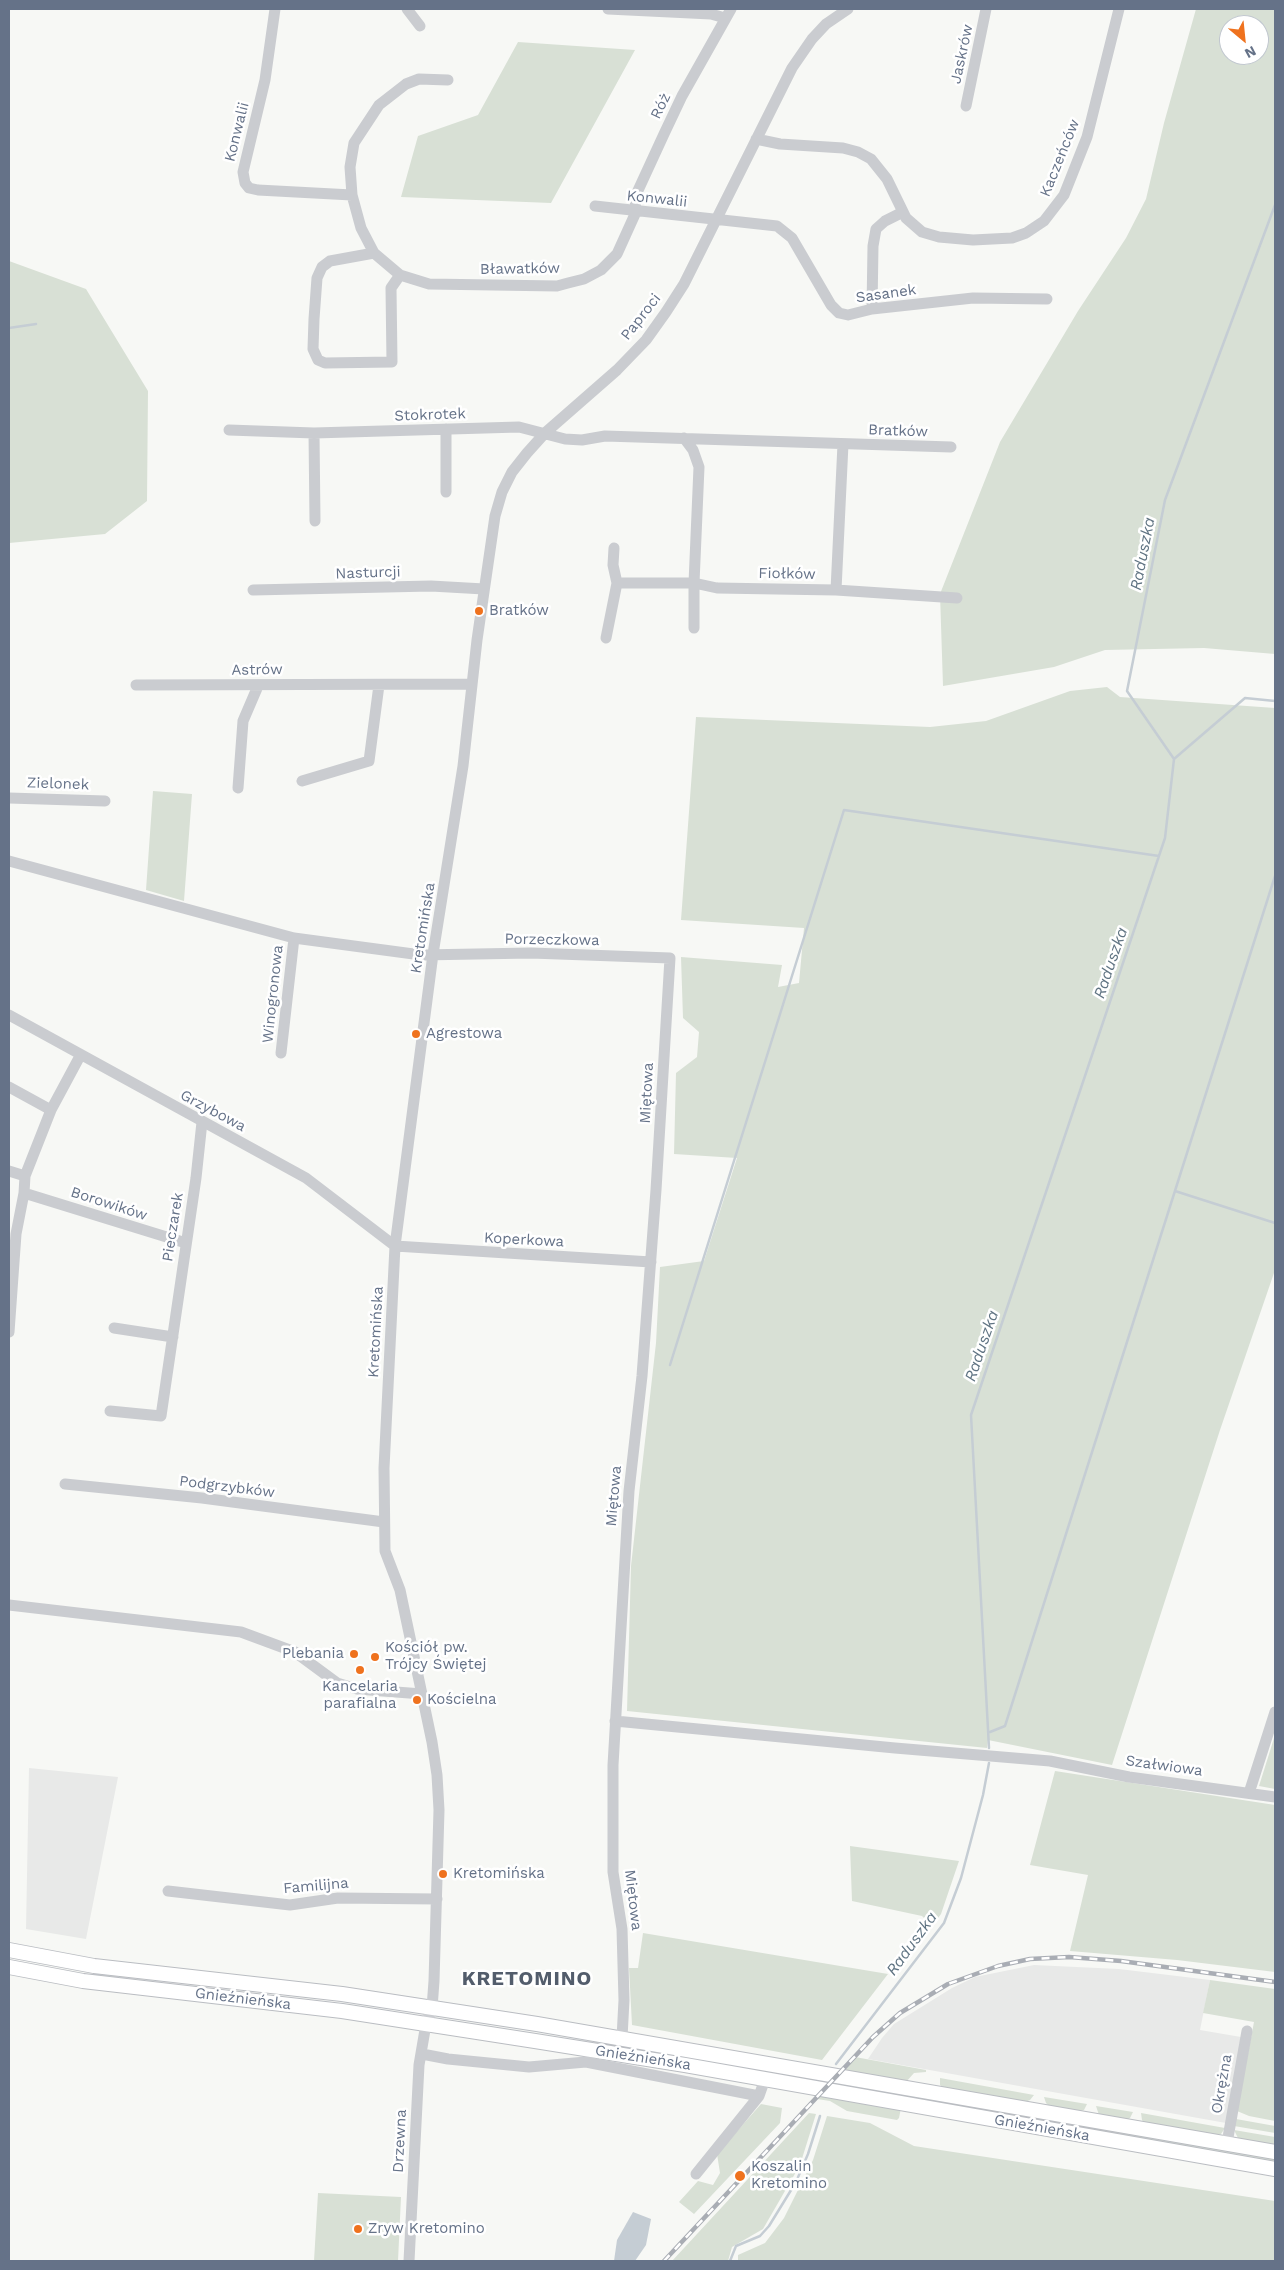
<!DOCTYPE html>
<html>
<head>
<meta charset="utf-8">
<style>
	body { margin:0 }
	#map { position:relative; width:1284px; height:2270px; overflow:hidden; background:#f7f8f5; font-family:"Work Sans",sans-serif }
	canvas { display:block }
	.frame { position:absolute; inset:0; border:10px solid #657288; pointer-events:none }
	.north { position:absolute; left:1219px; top:15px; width:50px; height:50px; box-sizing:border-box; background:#fff; border:1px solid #c1c7cf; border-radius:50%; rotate:152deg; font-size:14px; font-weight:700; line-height:20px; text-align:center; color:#657288 }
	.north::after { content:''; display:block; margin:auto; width:18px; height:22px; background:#ef721e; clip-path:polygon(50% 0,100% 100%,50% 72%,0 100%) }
</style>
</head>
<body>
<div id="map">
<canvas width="1284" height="2270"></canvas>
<div class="frame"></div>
<div class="north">N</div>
</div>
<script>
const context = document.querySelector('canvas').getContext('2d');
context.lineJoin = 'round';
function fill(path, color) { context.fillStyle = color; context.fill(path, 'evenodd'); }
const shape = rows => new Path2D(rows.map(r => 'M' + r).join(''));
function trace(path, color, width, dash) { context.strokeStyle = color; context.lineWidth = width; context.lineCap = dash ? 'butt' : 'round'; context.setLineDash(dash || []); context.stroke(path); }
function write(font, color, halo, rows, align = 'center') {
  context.font = font + ' "Work Sans",sans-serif'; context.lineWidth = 5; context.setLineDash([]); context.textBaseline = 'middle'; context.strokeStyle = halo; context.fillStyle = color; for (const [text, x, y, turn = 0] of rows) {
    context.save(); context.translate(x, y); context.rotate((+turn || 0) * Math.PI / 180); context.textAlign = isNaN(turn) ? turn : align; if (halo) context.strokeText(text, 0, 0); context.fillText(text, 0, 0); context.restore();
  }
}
fill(shape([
	[29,1768,118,1777,86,1939,26,1929],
	[1034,1965,1119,1969,1210,1980,1200,2030,1241,2037,1226,2123,868,2059,882,2038,894,2024,952,1988,975,1977]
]), '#e8e9e8');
fill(shape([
	[1196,9,1275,9,1275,654,1204,648,1105,650,1054,667,943,686,940,594,1000,442,1078,311,1126,238,1146,199,1164,123],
	[1229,25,1259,25,1259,55,1229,55],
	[518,42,635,50,551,203,401,197,418,136,478,115],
	[9,261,86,289,148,391,147,501,105,534,9,543],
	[1107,687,1120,697,1275,708,1275,1270,1220,1430,1112,1765,988,1740,987,1748,627,1711,631,1566,656,1343,660,1267,704,1261,737,1158,674,1154,676,1073,697,1057,699,1032,683,1018,681,957,782,965,778,987,799,983,804,928,681,920,696,717,930,727,986,721,1070,691],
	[153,791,192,794,184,901,146,890],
	[1275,1735,1275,1789,1259,1786],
	[1055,1771,1275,1805,1275,1972,1177,1960,1070,1951,1088,1875,1030,1865],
	[850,1846,959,1861,941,1914,925,1936,927,1921,922,1916,852,1901],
	[643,1933,888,1974,822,2060,632,2025,629,1968,638,1968],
	[1210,1980,1275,1989,1275,2121,1249,2116,1237,2111,1254,2022,1203,2013],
	[855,2057,926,2070,926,2072,914,2073,906,2082,842,2071],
	[940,2078,1034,2095,1030,2100,1023,2103,944,2089,940,2085],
	[840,2080,904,2092,903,2098,834,2086],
	[821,2094,901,2108,899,2118,897,2120,847,2111,830,2101,817,2099],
	[1044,2097,1087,2104,1084,2110,1077,2112,1050,2107,1046,2103],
	[942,2100,1275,2158,1275,2163,942,2104],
	[761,2104,782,2108,780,2123,694,2214,679,2202,698,2181,713,2185,720,2173,717,2154],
	[1096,2106,1133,2112,1130,2118,1125,2121,1099,2115],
	[809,2113,816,2114,800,2165,763,2229,732,2247,728,2261,672,2261],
	[1141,2113,1225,2128,1221,2134,1215,2136,1145,2124,1142,2120],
	[827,2116,870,2123,914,2146,1275,2201,1275,2261,738,2261,738,2255,765,2243,784,2218,813,2160],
	[1236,2119,1275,2126,1275,2133,1234,2126],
	[1234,2130,1275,2137,1275,2147,1239,2140],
	[318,2193,401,2197,398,2261,314,2261]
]), '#d8e0d5');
fill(shape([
	[633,2212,651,2219,646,2245,635,2261,614,2261,617,2240]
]), '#c5cdd4');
trace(shape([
	[9,328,36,324],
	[1174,759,1245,698,1275,701],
	[1175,1191,1275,1223],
	[670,1365,844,810,1159,856],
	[990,1732,1005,1726,1275,876],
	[989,1748,971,1415,1165,838,1174,759,1127,691,1165,500,1275,205],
	[836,2064,944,1923,961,1878,983,1795,989,1763],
	[730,2261,736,2246,760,2236,769,2226,796,2182,808,2154,820,2116]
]), '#c5cdd4', 2.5);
const major = shape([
	[9,1950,94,1966,342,1994,537,2024,1275,2152],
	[9,1967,83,1981,342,2011,535,2041,685,2065,1275,2169]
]);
trace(major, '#babdc2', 16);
trace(shape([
	[275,9,265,80,243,172,245,183,249,188,258,190,352,195],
	[407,9,420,26],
	[608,9,711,14,725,18],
	[448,80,419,79,406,84,379,105,354,143,350,167,352,195,361,228,374,253,400,275,429,284,557,286,568,283,584,279,601,270,617,254,636,212,635,197,664,134,682,96,731,9],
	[966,106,986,9],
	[756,139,780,144,843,148,858,152,871,159,887,179,906,218,922,232,939,237,973,240,1012,238,1026,233,1044,221,1064,195,1087,137,1119,9],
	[595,206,777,226,792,238,831,305,839,313,848,315,872,309,973,298,1047,299],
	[374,253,330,261,322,267,317,278,314,319,313,349,318,360,325,363,392,362,391,288,400,275],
	[872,309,873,246,876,229,885,221,903,212],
	[446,429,446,492],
	[229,430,314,433,519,427,565,439,582,440,605,436,951,447],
	[314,433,315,521],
	[684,438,693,450,699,467,694,583,694,628],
	[617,583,694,583,717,588,836,590,957,598],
	[253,590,431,586,484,589],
	[836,590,843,444],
	[606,638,617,583,613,565,614,548],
	[136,685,472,684],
	[302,781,369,761,379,685],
	[238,788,243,721,258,686],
	[9,798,105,801],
	[9,861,294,938,421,955,531,953,670,958,656,1190,642,1376,629,1491,613,1765,613,1872,622,1929,624,2000,622,2038],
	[9,1015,306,1178,395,1246,651,1262],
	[281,1053,294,938],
	[9,1087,51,1110],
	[9,1171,25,1176],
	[24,1193,186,1243],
	[114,1328,173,1337],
	[9,1332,16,1234,24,1193,25,1176,51,1110,80,1056],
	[110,1411,161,1416,196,1178,202,1122],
	[65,1484,202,1498,384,1522],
	[9,1605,241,1632,295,1652,337,1683,357,1689,422,1694],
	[615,1721,895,1748,1050,1761,1129,1777,1275,1797],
	[1249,1793,1275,1712],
	[168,1891,290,1905,338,1898,437,1899],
	[422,2054,448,2059,529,2067,586,2062,759,2096],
	[1227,2143,1247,2031],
	[696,2174,759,2096,765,2079],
	[409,2261,419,2065,426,2024,432,2008,434,1981,439,1810,437,1775,432,1742,400,1590,385,1551,384,1468,395,1246,433,954,463,766,477,640,495,516,502,492,512,472,527,453,545,433,617,370,646,340,666,312,684,284,792,68,812,39,826,24,848,9]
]), '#caccd0', 11);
trace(major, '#fff', 14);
const rail = shape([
	[664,2261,873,2037,900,2013,948,1984,998,1966,1030,1959,1069,1957,1121,1961,1275,1982]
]);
trace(rail, '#a9adb4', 4.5);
trace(rail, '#fff', 2.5, [8]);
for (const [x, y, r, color] of [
	[479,611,5,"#ef721e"],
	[416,1034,5,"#ef721e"],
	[354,1654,5,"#ef721e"],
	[375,1657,5,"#ef721e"],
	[360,1670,5,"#ef721e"],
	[417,1700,5,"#ef721e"],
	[443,1874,5,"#ef721e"],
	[740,2176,6,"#ef721e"],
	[358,2229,5,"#ef721e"]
]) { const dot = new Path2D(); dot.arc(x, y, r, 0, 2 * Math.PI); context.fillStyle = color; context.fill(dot); trace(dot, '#fff', 2); }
write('15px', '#657288', '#fff', [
	["Jaskrów",962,54,-78],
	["Róż",661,106,-64],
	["Konwalii",237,132,-76],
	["Kaczeńców",1060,158,-68],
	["Konwalii",657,199,6],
	["Bławatków",520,269,-1],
	["Sasanek",886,294,-8],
	["Paproci",641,317,-52],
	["Stokrotek",430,415,-2],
	["Bratków",898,431,2],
	["Nasturcji",368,573,-2],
	["Fiołków",787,574,1],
	["Astrów",257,670,-1],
	["Zielonek",58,784,2],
	["Kretomińska",423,928,-81],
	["Porzeczkowa",552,940,1],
	["Winogronowa",273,994,-84],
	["Miętowa",647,1093,-87],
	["Grzybowa",213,1111,28],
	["Borowików",109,1204,18],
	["Pieczarek",173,1227,-81],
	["Koperkowa",524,1240,3],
	["Kretomińska",376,1332,-87],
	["Podgrzybków",227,1487,7],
	["Miętowa",614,1496,-85],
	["Szałwiowa",1164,1766,8],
	["Familijna",316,1886,-5],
	["Miętowa",633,1900,83],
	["Gnieźnieńska",243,1999,7],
	["Gnieźnieńska",643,2058,9],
	["Okrężna",1222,2084,-80],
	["Gnieźnieńska",1042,2128,10],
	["Drzewna",400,2141,-87]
]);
write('15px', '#657288', '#fff', [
	["Bratków",489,611],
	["Agrestowa",426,1034],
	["Kościół pw.",385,1648],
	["Trójcy Świętej",385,1665],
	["Plebania",344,1654,"right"],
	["Kancelaria",360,1687,"center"],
	["parafialna",360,1704,"center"],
	["Kościelna",427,1700],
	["Kretomińska",453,1874],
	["Koszalin",751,2167],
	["Kretomino",751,2184],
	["Zryw Kretomino",368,2229]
], 'left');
write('italic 16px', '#607483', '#fff', [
	["Raduszka",1143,554,-79],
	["Raduszka",1111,963,-71],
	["Raduszka",982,1346,-71],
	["Raduszka",912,1944,-54]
]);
context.letterSpacing = '1px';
write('bold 20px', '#535d6c', '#fff', [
	["KRETOMINO",527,1979]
]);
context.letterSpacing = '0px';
</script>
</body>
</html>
